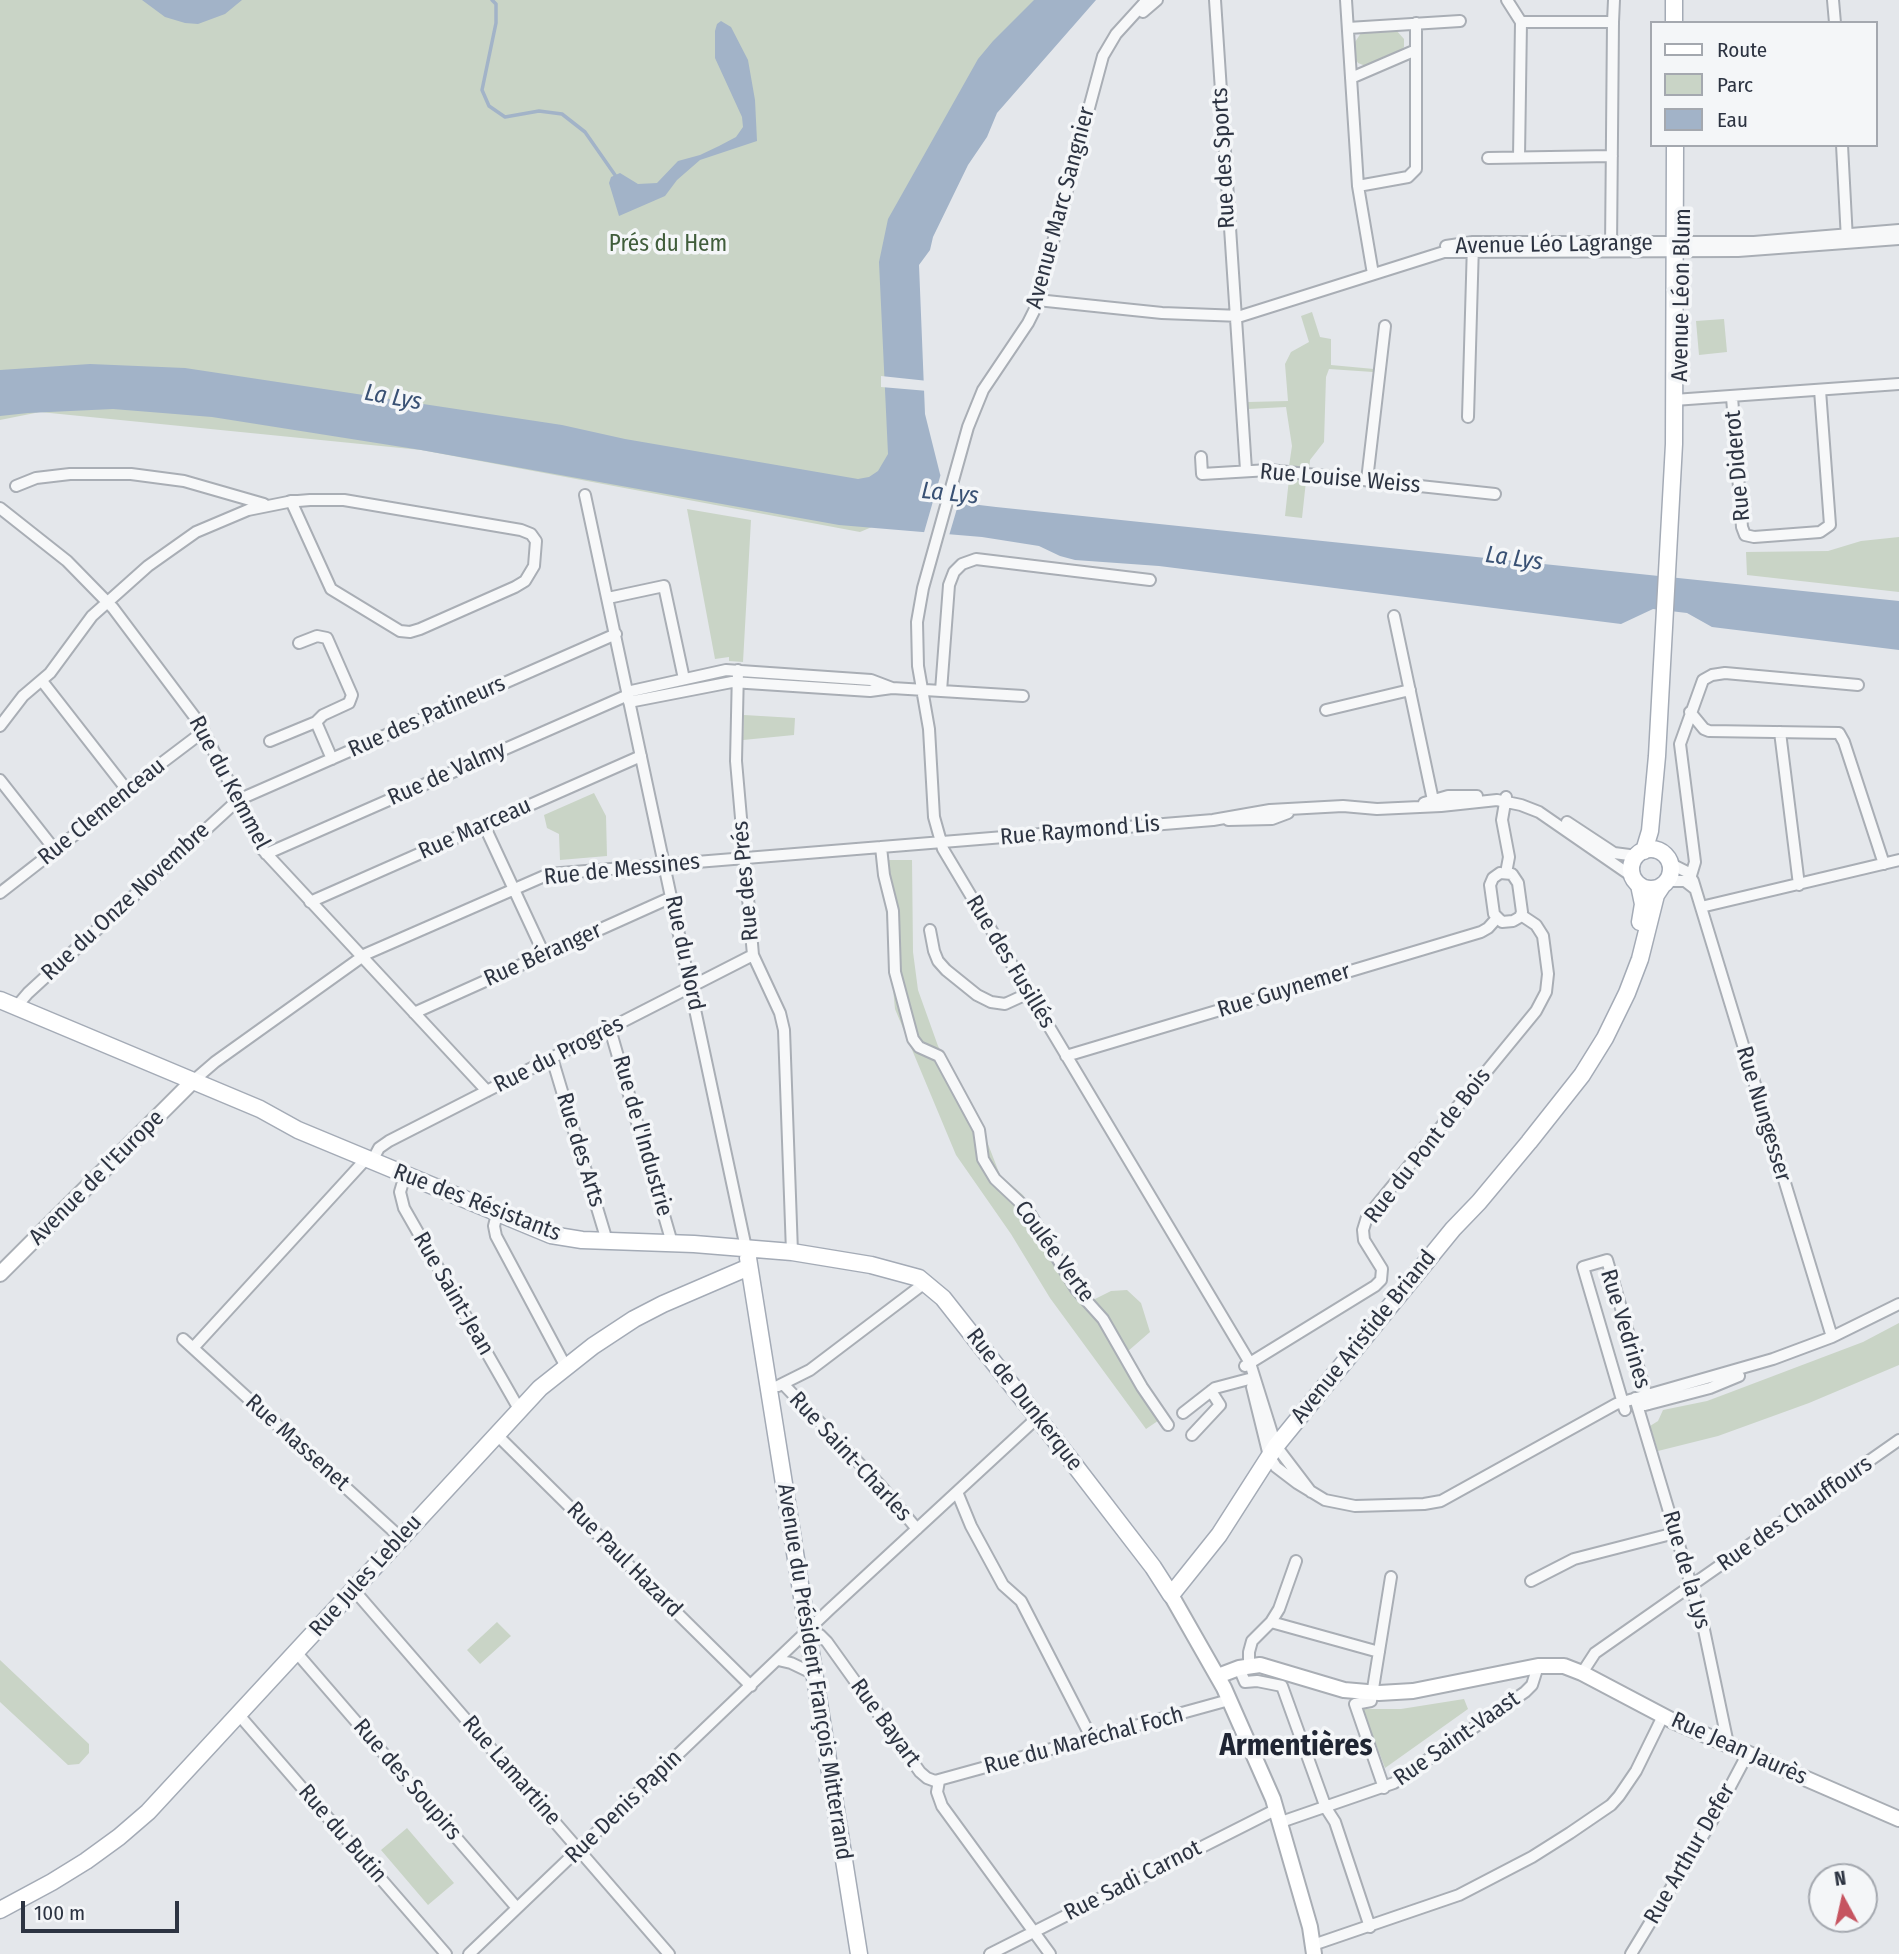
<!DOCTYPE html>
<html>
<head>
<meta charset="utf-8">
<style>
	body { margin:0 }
	#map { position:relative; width:1899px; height:1954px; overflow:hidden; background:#e4e7eb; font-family:"Fira Sans Condensed",sans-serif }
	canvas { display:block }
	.legend { position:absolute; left:1650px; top:21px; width:228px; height:126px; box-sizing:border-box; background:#f4f6f8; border:2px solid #a4a8af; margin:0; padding:9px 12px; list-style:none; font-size:21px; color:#2d3442 }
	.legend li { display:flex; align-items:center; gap:14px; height:35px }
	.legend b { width:35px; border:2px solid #a4a8af }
	.north { position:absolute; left:1808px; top:1863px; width:70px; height:70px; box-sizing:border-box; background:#f4f6f8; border:2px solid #a4a8af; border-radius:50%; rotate:352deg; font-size:19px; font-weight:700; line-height:28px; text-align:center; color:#2d3442 }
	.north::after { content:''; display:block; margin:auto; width:24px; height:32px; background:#c65460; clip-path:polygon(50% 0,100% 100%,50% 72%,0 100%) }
	.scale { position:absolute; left:21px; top:1901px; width:158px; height:32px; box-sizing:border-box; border:4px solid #2d3442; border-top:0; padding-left:9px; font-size:21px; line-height:24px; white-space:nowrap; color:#2d3442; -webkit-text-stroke:5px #f4f6f8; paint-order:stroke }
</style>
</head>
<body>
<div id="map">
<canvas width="1899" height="1954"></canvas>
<ul class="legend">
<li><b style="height:9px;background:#fff"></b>Route</li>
<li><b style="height:19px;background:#c9d4c6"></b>Parc</li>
<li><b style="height:19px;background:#a2b3c8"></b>Eau</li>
</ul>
<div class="north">N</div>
<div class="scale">100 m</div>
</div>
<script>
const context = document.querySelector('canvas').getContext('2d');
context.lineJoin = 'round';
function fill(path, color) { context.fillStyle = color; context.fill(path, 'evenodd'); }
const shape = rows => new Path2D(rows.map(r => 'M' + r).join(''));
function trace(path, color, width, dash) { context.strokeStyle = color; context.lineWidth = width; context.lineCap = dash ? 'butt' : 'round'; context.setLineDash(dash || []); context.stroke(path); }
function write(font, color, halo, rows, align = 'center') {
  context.font = font + ' "Fira Sans Condensed",sans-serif'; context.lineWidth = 7; context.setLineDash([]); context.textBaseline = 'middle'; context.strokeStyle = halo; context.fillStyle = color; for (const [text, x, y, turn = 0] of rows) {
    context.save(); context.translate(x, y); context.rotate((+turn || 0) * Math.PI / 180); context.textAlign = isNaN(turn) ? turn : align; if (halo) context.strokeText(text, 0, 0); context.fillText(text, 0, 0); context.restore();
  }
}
fill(shape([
	[0,0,1095,0,990,111,917,265,886,521,860,532,421,450,40,412,0,420],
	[1396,30,1404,39,1404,47,1400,52,1368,67,1358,63,1355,58,1353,45,1361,33],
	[1312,312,1320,337,1331,339,1331,365,1374,369,1373,372,1329,369,1326,377,1324,442,1310,460,1309,470,1289,466,1292,446,1286,407,1248,409,1248,402,1288,401,1285,364,1291,352,1309,342,1301,316],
	[1724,319,1727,352,1699,355,1696,321],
	[1289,479,1306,481,1302,518,1285,516],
	[687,509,751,520,743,662,729,661,729,657,715,659],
	[1899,537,1899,592,1747,575,1746,552,1828,551,1861,541],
	[744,715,795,718,794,735,743,740],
	[594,793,606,816,607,856,560,860,559,834,547,828,544,815],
	[881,860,912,860,913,952,918,990,938,1046,979,1121,1000,1175,1023,1195,1093,1300,1111,1291,1127,1290,1141,1303,1150,1332,1127,1352,1142,1381,1168,1414,1146,1429,1050,1298,1011,1234,956,1155,895,1009],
	[1899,1323,1899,1365,1809,1403,1718,1436,1658,1451,1650,1426,1658,1421,1663,1410,1707,1401,1731,1392,1863,1342],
	[497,1622,511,1636,480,1664,467,1650],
	[0,1660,89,1744,89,1753,79,1764,68,1765,0,1702],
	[1464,1699,1468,1709,1385,1768,1371,1731,1369,1730,1363,1709,1401,1709],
	[407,1828,454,1883,428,1905,381,1850]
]), '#c9d4c6');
fill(shape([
	[142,0,242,0,225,14,198,24,185,23,165,17],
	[1034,0,1096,0,997,113,987,137,968,165,933,237,930,250,919,265,925,414,940,474,950,490,960,499,971,504,996,507,1899,601,1899,650,1712,627,1687,613,1653,609,1621,624,1159,566,1075,560,1060,556,1039,546,982,537,839,525,421,450,212,417,113,409,28,413,0,416,0,370,90,364,185,368,562,425,625,439,858,479,869,477,878,471,888,454,879,262,888,219,978,59,993,41],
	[721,21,731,27,748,60,755,100,757,141,700,160,677,180,665,196,619,216,609,183,611,177,620,173,638,184,657,183,678,161,700,155,719,146,736,137,743,127,742,117,715,58,715,31,717,24]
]), '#a2b3c8');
fill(shape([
	[881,376,928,381,928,391,881,387],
	[942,470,949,483,961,495,948,539,923,536]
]), '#e4e7eb');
trace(shape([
	[492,0,496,4,496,23,482,90,489,106,505,117,539,111,562,114,585,132,615,175]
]), '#a2b3c8', 3.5);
const street = shape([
	[1147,0,1116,34,1103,56,1035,309,1028,323,983,390,968,427,923,588,917,622,918,666,929,729,934,817,943,849,1250,1363,1276,1446,1311,1492],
	[1215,0,1246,470],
	[1346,0,1358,186,1373,274],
	[1507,0,1521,22,1519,157],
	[1833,0,1835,23],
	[1143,12,1157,0],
	[1521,22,1613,22,1611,248],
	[1613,22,1614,0],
	[1348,28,1460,21],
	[1351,78,1416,50],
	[1842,145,1847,240],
	[1488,158,1612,156],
	[1358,186,1408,177,1416,169,1416,23],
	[1446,246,1473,242,1754,242,1899,230],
	[1037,300,1162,313,1241,316,1444,252,1738,251,1899,239],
	[1732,397,1742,527,1745,535,1754,537,1820,532,1830,525,1820,390],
	[1674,400,1899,384],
	[1468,417,1473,244],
	[1201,457,1202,474,1269,470,1495,494],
	[1367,480,1385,326],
	[16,486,36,478,70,474,131,474,184,481,264,504],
	[585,495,746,1248],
	[0,508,67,561,113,608,200,724,263,850,487,1091],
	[608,598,664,586,684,679],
	[1394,616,1434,805],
	[299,643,317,636,327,638,352,695,349,703,323,715,316,722],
	[738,670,736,761,753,955,780,1013,784,1030,792,1252],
	[42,681,127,790],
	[941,691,949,585,954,572,962,564,976,559,1150,580],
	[627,692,726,670,871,680,892,688],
	[629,702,732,682,870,691,892,688,1023,696],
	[1326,710,1410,690],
	[1690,712,1704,729,1709,731,1839,733,1844,742,1884,864],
	[0,726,23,696,50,673,92,616,148,566,196,532,248,510,288,502,291,501,298,501,310,500,344,500,521,530,531,534,536,541,534,566,525,581,515,587,420,629,410,632,400,631,331,589,291,501],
	[1780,732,1799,885],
	[270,741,316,722,332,759],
	[0,780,55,850],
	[1506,797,1502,820,1509,857,1506,873],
	[1424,803,1448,796,1477,796],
	[1228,820,1272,819,1288,813],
	[1567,822,1614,853,1637,856],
	[484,825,544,954],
	[881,847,884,875,893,911,895,972,913,1039,919,1047,939,1056,979,1130,983,1159,995,1179,1027,1209,1076,1289,1103,1319,1142,1387,1168,1425],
	[266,854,628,695],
	[1671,864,1687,872,1693,881,1832,1337],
	[1500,873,1512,874,1518,883,1522,912,1520,917,1513,921,1502,922,1494,914,1490,885,1493,878,1500,873],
	[1667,881,1685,881,1694,888],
	[1689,882,1695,862,1680,744,1703,680,1712,675,1725,673,1858,685],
	[0,893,118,801,130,787,204,731],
	[310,902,641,756],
	[1701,907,1899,860],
	[930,930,934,951,938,961,946,970,977,995,991,1002,1005,1004,1029,993],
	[16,1007,28,993,238,800,616,634],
	[414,1013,672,897],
	[610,1029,672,1243],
	[1066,1056,1481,932,1488,928,1497,918],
	[552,1058,607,1241],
	[193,1081,215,1062,366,954,549,874,1213,820,1270,810,1343,806,1377,809,1441,806,1497,800,1521,805,1539,812,1633,877],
	[372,1161,379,1148,389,1141,753,955],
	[405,1175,400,1192,404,1208,519,1409],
	[497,1214,494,1226,496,1236,566,1367],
	[183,1339,401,1538],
	[193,1348,366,1159],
	[1245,1366,1375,1286,1381,1280,1382,1269,1364,1240,1363,1230,1367,1217,1536,1011,1546,992,1548,974,1543,936,1536,925,1521,915],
	[784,1385,880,1485,917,1529],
	[778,1386,810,1370,926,1282],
	[1252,1387,1269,1456,1276,1467,1297,1483,1325,1500,1355,1506,1424,1504,1441,1501,1616,1404,1773,1359,1832,1337,1899,1304],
	[1635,1398,1703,1625,1728,1744],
	[1645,1405,1710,1388,1739,1376],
	[1625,1410,1583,1267,1607,1260,1649,1404],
	[1183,1413,1215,1388,1249,1379],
	[496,1434,751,1686],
	[1192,1435,1220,1405,1211,1391],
	[957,1492,971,1526,1003,1585,1021,1601,1092,1739],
	[1531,1581,1574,1559,1675,1533],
	[353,1589,669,1954],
	[1271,1622,1379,1652],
	[807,1631,820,1635,827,1642,920,1772,927,1778,935,1781,1229,1700],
	[296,1652,517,1908],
	[778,1660,791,1663,814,1674],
	[1249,1666,1249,1652,1252,1641,1271,1622,1279,1609,1296,1561],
	[1239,1668,1245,1682,1257,1681,1282,1686,1326,1808,1335,1822,1370,1927],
	[1582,1673,1595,1653,1899,1440],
	[239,1715,446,1954],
	[939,1781,937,1792,942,1806,1050,1954],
	[1384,1788,1355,1704,1371,1701,1391,1577],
	[1281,1822,1394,1783,1525,1692,1532,1685,1538,1666],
	[1313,1945,1459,1895,1532,1857,1570,1833,1611,1805,1619,1796,1636,1771,1663,1716],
	[469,1954,829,1610,1038,1417],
	[990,1954,1277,1809],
	[1631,1954,1713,1819,1748,1753]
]);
const secondary = shape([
	[0,1274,193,1081],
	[1171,1595,1224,1688,1273,1799,1310,1927,1314,1954],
	[1218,1676,1239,1668,1260,1665,1344,1690,1379,1693,1413,1691,1538,1666,1564,1666,1582,1673,1673,1721,1899,1819]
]);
const primary = shape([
	[1674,23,1674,0],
	'1631 869a20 20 0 1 1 40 0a20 20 0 1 1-40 0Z',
	[1644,851,1650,831,1657,756,1674,444,1675,145],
	[1639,885,1643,904,1640,922],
	[0,1000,260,1109,298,1130,551,1235,582,1240,694,1244,792,1252,871,1265,919,1278,943,1298,1073,1463,1153,1567,1171,1595,1219,1535,1276,1446,1453,1229,1479,1202,1529,1142,1582,1075,1605,1038,1627,993,1640,959,1656,895,1662,886],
	[748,1258,859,1954],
	[0,1910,52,1882,86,1861,119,1837,148,1812,540,1388,593,1346,634,1319,663,1304,749,1267]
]);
trace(street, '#a9aeb5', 14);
trace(secondary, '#a9aeb5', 18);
trace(primary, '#a4abb6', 19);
trace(street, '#f7f8f9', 10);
trace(secondary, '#fff', 14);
trace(primary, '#fff', 16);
write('23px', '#2d3442', '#f4f6f8', [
	["Rue des Sports",1224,158,-93],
	["Avenue Marc Sangnier",1061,208,-75],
	["Avenue Léo Lagrange",1554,245,-1],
	["Avenue Léon Blum",1682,295,-89],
	["Rue Diderot",1738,466,-95],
	["Rue Louise Weiss",1340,479,5],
	["Rue des Patineurs",427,717,-24],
	["Rue de Valmy",447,774,-24],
	["Rue du Kemmel",229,783,62],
	["Rue Clemenceau",102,812,-39],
	["Rue Marceau",475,829,-24],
	["Rue Raymond Lis",1080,831,-5],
	["Rue de Messines",622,870,-6],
	["Rue des Prés",746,881,-95],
	["Rue du Onze Novembre",126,902,-43],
	["Rue du Nord",684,953,78],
	["Rue Béranger",543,955,-24],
	["Rue des Fusillés",1010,962,59],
	["Rue Guynemer",1284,991,-17],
	["Rue du Progrès",559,1055,-27],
	["Rue Nungesser",1763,1114,73],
	["Rue de l'Industrie",642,1136,74],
	["Rue du Pont de Bois",1428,1146,-52],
	["Rue des Arts",580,1150,73],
	["Avenue de l'Europe",97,1178,-45],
	["Rue des Résistants",477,1203,21],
	["Coulée Verte",1054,1252,54],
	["Rue Saint-Jean",453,1294,60],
	["Rue Vedrines",1625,1329,73],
	["Avenue Aristide Briand",1364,1337,-51],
	["Rue de Dunkerque",1024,1400,52],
	["Rue Massenet",297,1443,42],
	["Rue Saint-Charles",850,1457,47],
	["Rue des Chauffours",1795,1514,-35],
	["Rue Paul Hazard",624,1560,45],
	["Rue de la Lys",1686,1570,74],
	["Rue Jules Lebleu",366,1576,-48],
	["Avenue du Président François Mitterrand",814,1672,81],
	["Rue Bayart",885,1723,54],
	["Rue Saint-Vaast",1457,1739,-35],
	["Rue du Maréchal Foch",1084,1741,-15],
	["Rue Jean Jaurès",1739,1749,24],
	["Rue Lamartine",511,1771,49],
	["Rue des Soupirs",407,1780,49],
	["Rue Denis Papin",624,1807,-44],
	["Rue du Butin",342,1834,49],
	["Rue Arthur Defer",1690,1854,-60],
	["Rue Sadi Carnot",1133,1881,-27]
]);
write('23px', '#405d3b', '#f4f6f8', [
	["Prés du Hem",668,245]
]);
write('italic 24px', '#395174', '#f4f6f8', [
	["La Lys",393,398,10],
	["La Lys",950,494,6],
	["La Lys",1514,559,8]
]);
write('bold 30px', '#1f2533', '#f4f6f8', [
	["Armentières",1296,1747]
]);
</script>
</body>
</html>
